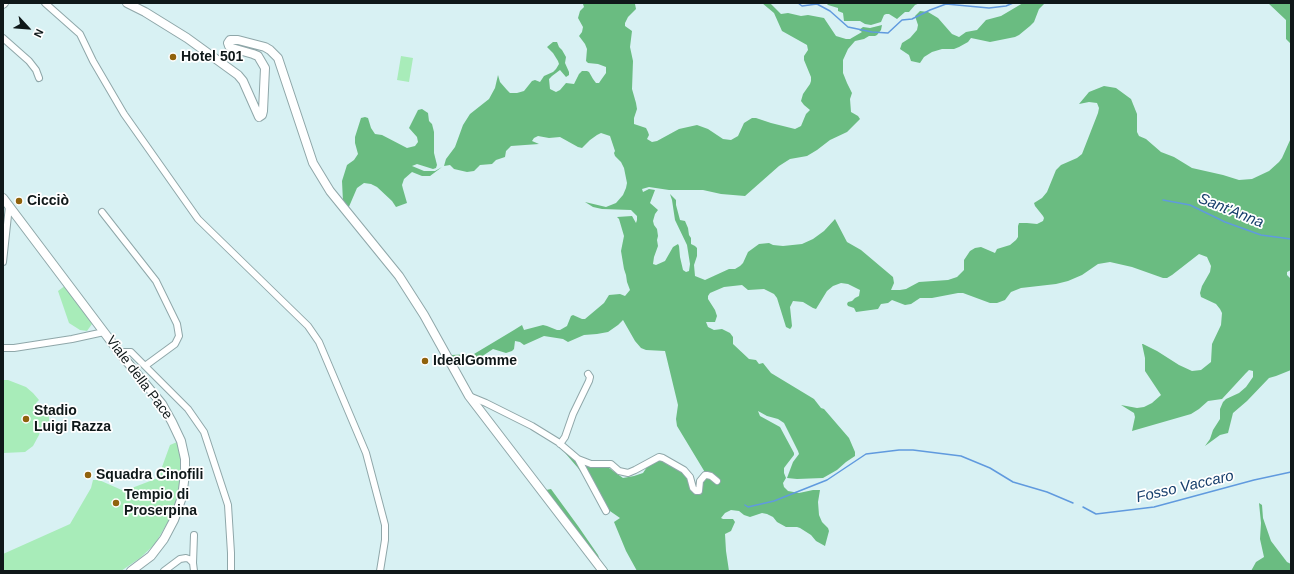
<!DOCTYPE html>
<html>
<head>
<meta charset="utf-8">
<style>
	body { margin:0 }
	#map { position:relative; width:1294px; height:574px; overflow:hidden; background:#d8f1f3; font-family:Helvetica,sans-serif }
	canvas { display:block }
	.frame { position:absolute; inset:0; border:4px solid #0f1819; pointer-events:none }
	.north { position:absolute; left:8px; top:8px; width:40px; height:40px; -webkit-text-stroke:3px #fff; paint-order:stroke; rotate:116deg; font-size:11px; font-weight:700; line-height:16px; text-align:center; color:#0f1819 }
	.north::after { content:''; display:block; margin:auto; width:14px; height:18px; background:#0f1819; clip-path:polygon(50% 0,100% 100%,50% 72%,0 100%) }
</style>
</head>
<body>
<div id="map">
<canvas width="1294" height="574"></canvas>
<div class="frame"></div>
<div class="north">N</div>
</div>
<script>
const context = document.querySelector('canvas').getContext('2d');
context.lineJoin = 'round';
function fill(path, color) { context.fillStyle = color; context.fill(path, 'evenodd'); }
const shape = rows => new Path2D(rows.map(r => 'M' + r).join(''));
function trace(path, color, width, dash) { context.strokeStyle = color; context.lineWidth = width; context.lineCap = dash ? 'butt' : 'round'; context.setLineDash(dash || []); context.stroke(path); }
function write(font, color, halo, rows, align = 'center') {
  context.font = font + ' Helvetica,sans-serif'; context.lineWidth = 3.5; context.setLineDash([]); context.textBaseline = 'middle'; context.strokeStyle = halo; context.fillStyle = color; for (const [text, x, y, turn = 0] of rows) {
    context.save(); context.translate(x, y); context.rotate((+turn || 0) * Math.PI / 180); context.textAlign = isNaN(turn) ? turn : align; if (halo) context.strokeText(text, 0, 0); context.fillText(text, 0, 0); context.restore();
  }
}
fill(shape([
	[401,56,413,58,409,82,397,80],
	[66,285,91,318,92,324,87,331,80,330,69,323,58,291],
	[3,380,8,380,26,387,33,393,39,400,36,403,43,413,49,413,49,426,41,427,39,435,33,446,25,452,3,453],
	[177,442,182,466,178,497,169,520,155,544,140,558,121,571,3,571,3,554,70,524,91,488,93,480,99,480,124,491,158,478,170,445]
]), '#a8ecb9');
fill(shape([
	[581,3,635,4,636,9,628,17,625,23,625,26,632,31,630,47,633,61,632,89,636,103,637,109,634,118,634,124,646,128,648,132,649,135,647,139,652,142,657,141,679,129,697,125,708,129,723,139,731,140,738,136,744,123,752,118,756,118,771,123,795,129,801,126,806,114,810,110,804,105,801,101,803,94,810,84,811,81,811,77,804,60,804,56,808,50,807,45,782,31,774,13,762,3,770,3,781,14,788,13,801,16,808,15,824,18,836,36,846,39,850,39,862,32,859,30,863,27,870,28,882,25,881,30,877,35,875,36,869,36,864,39,855,41,848,49,843,60,843,73,847,83,852,93,850,99,851,112,858,116,860,119,847,132,830,140,817,150,807,156,790,159,779,166,745,196,721,194,703,190,669,190,649,187,642,189,643,192,649,189,655,190,650,203,658,210,655,214,653,221,654,225,657,229,658,236,657,240,658,246,654,257,653,264,656,265,665,261,673,247,678,244,679,246,680,257,683,270,686,272,689,271,690,264,687,245,675,220,672,200,670,194,676,200,676,205,680,220,685,221,688,228,689,235,691,238,691,244,695,246,697,248,697,256,694,265,695,276,705,280,729,269,735,269,740,266,743,263,748,252,759,244,769,243,773,245,783,246,802,244,813,239,824,231,835,219,847,242,861,250,893,277,894,283,891,290,900,290,906,289,919,282,948,280,957,277,964,270,964,260,970,251,975,248,981,247,995,253,997,249,1010,245,1016,240,1018,237,1018,226,1019,223,1027,223,1037,224,1043,221,1044,218,1043,216,1035,206,1034,203,1042,198,1047,192,1056,170,1061,165,1077,158,1082,154,1098,113,1099,108,1097,103,1089,102,1079,104,1089,92,1104,86,1116,88,1131,99,1137,114,1137,132,1139,136,1146,139,1161,152,1174,157,1192,168,1223,175,1239,180,1252,179,1269,171,1279,162,1282,158,1291,138,1291,270,1287,272,1287,275,1291,279,1291,370,1276,376,1269,378,1247,401,1233,413,1228,433,1220,435,1205,446,1210,439,1213,430,1220,419,1220,409,1223,402,1226,399,1239,393,1246,387,1253,377,1253,371,1249,370,1246,373,1222,399,1208,401,1199,409,1191,414,1132,431,1135,417,1134,413,1121,405,1137,408,1144,407,1152,403,1161,395,1145,371,1145,358,1142,344,1143,344,1157,351,1179,365,1192,371,1201,370,1211,362,1212,344,1221,325,1222,313,1220,309,1216,304,1201,297,1200,293,1202,286,1210,272,1211,266,1207,257,1199,254,1172,275,1167,278,1163,278,1132,267,1110,262,1098,264,1082,275,1068,281,1056,284,1021,288,1011,292,1005,300,997,303,990,303,963,293,958,293,932,298,920,298,911,304,905,305,892,300,888,303,881,304,878,309,856,312,854,308,848,306,847,304,848,302,852,301,855,298,859,296,860,290,848,284,841,283,833,286,827,291,816,309,813,308,803,302,793,301,790,307,792,326,791,328,790,329,786,327,777,298,774,294,764,289,748,290,742,285,724,287,710,293,708,296,708,299,715,310,717,316,715,322,706,322,708,327,714,330,722,329,730,333,733,337,733,344,749,359,756,360,759,364,763,363,771,373,814,399,821,408,824,409,849,438,855,452,855,456,846,462,837,470,823,478,797,479,787,478,793,462,799,454,798,451,784,423,778,419,767,416,758,411,760,416,780,427,794,453,794,455,787,464,784,468,784,473,786,478,783,483,784,487,788,491,799,493,813,490,820,490,818,502,819,515,822,522,828,528,829,531,825,546,816,541,811,535,800,528,797,527,786,527,777,522,773,517,767,514,762,513,750,517,744,515,739,511,731,510,725,513,721,518,723,519,733,519,735,522,731,531,725,534,726,551,729,571,637,571,626,551,614,522,620,518,607,509,578,468,560,447,579,465,584,466,595,466,609,468,623,478,634,476,643,473,647,467,661,459,684,473,694,490,706,474,677,426,676,419,678,405,665,351,646,350,641,348,635,341,623,320,618,325,608,332,597,334,584,335,568,342,563,339,544,336,524,345,520,342,515,341,514,349,512,351,506,353,493,349,481,357,462,359,453,358,451,355,474,354,514,330,522,325,524,330,543,325,547,326,557,330,560,330,567,326,571,316,573,315,582,319,585,319,604,303,609,295,620,294,625,296,630,290,627,282,626,275,624,269,621,251,624,236,619,219,617,217,632,216,636,223,637,220,637,216,631,210,602,209,593,207,585,202,606,207,616,203,623,195,626,188,627,183,624,168,621,162,615,156,614,153,615,151,610,136,601,133,597,135,590,140,582,148,578,147,560,137,549,138,538,136,534,138,532,141,539,144,511,146,506,151,505,157,496,160,492,164,480,165,474,171,467,172,454,169,450,165,444,166,446,159,455,147,463,125,470,114,489,99,495,88,498,75,500,82,507,90,510,93,517,93,524,91,532,81,535,80,540,82,544,76,553,72,556,69,559,64,558,61,553,53,547,47,553,42,557,42,559,47,562,50,566,57,565,63,569,72,569,75,566,77,560,70,552,76,549,79,550,89,556,92,560,90,566,83,574,84,579,74,582,71,587,71,589,72,593,79,596,83,599,83,601,80,606,73,606,67,598,64,588,63,586,61,587,49,585,44,579,36,582,32,583,27,578,18,580,11,584,7,583,4],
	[826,3,927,3,925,4,920,3,915,5,909,12,905,12,897,19,889,14,886,14,884,15,881,22,871,25,865,24,860,21,844,21,843,13,838,11,838,8,828,5],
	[1023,3,1045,3,1039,9,1034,22,1030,26,1019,35,1015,37,990,42,971,38,968,42,959,47,954,49,942,49,932,52,924,57,920,63,911,61,909,55,900,49,902,43,910,38,917,30,918,25,915,16,920,11,928,12,938,18,952,34,959,37,966,32,977,30,986,20,1001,16],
	[1268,3,1291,3,1291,44,1286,39,1286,20],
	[422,109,428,113,429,121,432,124,434,132,434,153,437,165,436,168,433,169,417,164,412,166,424,171,435,171,442,167,430,176,422,176,412,172,404,179,402,185,403,189,407,203,396,207,392,201,377,187,371,184,364,183,357,188,348,209,343,202,342,181,347,165,354,160,358,154,355,143,355,137,361,118,365,117,368,118,371,128,375,134,382,135,407,148,415,146,418,142,417,137,409,128,418,110],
	[551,489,578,526,598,555,600,560,609,571,605,571,546,490],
	[1259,503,1262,505,1263,518,1271,541,1287,562,1291,564,1291,571,1251,571,1256,562,1264,557,1260,539,1261,523]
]), '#6abc81');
trace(shape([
	[798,3,802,6,817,4,830,11,848,27,872,32,888,33,902,20,912,19,930,10,946,4,989,8,1006,6,1013,3],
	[1163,200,1190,205,1225,222,1261,235,1291,239],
	[745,505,748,507,774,501,827,480,866,454,899,450,913,450,961,456,990,468,1013,482,1047,492,1073,503],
	[1083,507,1096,514,1154,507,1254,480,1291,472]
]), '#609ade', 1.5);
const minor = shape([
	[45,3,80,34,93,61,124,114,198,219,308,326,319,342,366,453,385,525,385,540,380,571],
	[3,38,29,61,36,70,39,78],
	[102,212,156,281,177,324,179,336,175,344,145,366],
	[3,262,9,206],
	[3,348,14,348,72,339,104,332],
	[119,352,131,352,188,409,204,432,228,505,231,553,231,571],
	[469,396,486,403,532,426,558,442,578,459,606,511],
	[560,444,565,437,573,414,589,381,590,377,588,374],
	[578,459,591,464,611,464,619,471,628,473,635,470,659,457,663,458,684,470,690,477,693,488,696,491,699,491,700,481,705,475,707,475,711,476,717,481],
	[193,563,194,535],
	[164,571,180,559,186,558,189,559,193,563,194,571]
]);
const major = shape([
	[127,3,145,12,187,38,238,75,243,81,259,117,262,115,263,111,265,68,258,56,253,54,232,48,229,46,228,43,230,40,238,40,265,47,270,50,278,58,313,163,330,191,399,276,424,315,469,396,603,571],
	[3,4,4,3],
	[3,198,119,352,162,404,172,422,181,441,185,459,185,474,182,497,174,520,164,539,151,556,131,571]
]);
trace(minor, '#8fa7a9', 8);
trace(major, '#8fa7a9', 10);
trace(minor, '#fff', 6);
trace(major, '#fff', 8);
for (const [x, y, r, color] of [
	[173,57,4,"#90620c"],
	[19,201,4,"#90620c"],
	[425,361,4,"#90620c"],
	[26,419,4,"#90620c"],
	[88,475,4,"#90620c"],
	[116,503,4,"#90620c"]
]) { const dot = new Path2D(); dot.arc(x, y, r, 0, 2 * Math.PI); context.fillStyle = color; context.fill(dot); trace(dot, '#fff', 1.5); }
write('bold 14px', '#0f1819', '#fff', [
	["Hotel 501",181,57],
	["Cicciò",27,201],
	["IdealGomme",433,361],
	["Stadio",34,411],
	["Luigi Razza",34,427],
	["Squadra Cinofili",96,475],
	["Tempio di",124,495],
	["Proserpina",124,511]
], 'left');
write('14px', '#0f1819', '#fff', [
	["Viale della Pace",139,378,53]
]);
write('italic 15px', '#173f6c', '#fff', [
	["Sant'Anna",1231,211,22],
	["Fosso Vaccaro",1185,487,-13]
]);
</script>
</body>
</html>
